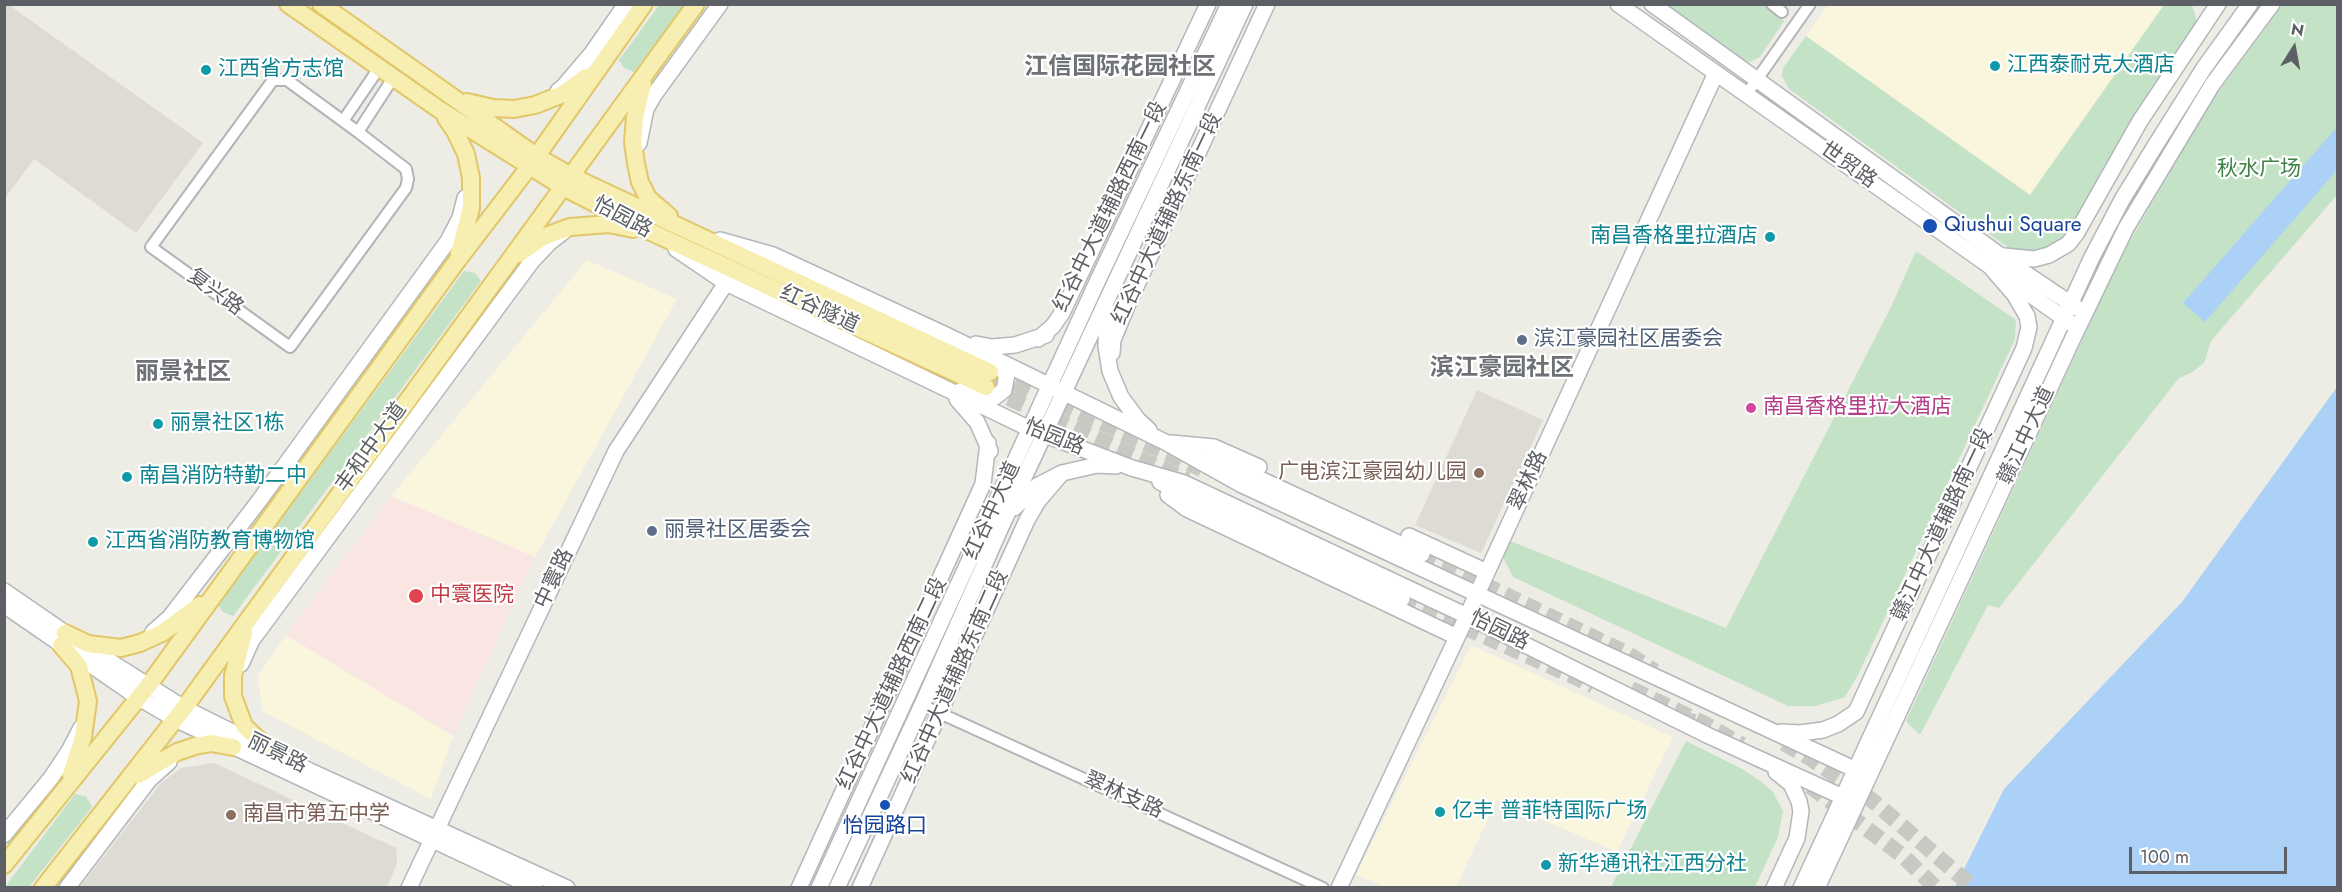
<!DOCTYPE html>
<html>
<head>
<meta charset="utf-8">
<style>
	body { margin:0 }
	#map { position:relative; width:2342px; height:892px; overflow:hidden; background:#edece5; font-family:Jost,sans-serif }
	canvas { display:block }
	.frame { position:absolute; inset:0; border:6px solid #5c5f63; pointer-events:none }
	.north { position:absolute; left:2264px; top:18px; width:60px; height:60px; -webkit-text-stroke:4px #fff; paint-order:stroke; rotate:11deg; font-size:16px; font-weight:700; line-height:24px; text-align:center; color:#5c5f63 }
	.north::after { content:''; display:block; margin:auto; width:21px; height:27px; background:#5c5f63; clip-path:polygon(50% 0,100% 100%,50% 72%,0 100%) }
	.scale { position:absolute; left:2129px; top:847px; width:158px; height:27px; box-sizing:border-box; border:3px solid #5c5f63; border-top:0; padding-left:8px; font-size:18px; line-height:21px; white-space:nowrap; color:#5c5f63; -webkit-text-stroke:4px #fff; paint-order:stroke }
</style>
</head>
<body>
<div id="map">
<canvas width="2342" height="892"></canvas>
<div class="frame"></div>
<div class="north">N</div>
<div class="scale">100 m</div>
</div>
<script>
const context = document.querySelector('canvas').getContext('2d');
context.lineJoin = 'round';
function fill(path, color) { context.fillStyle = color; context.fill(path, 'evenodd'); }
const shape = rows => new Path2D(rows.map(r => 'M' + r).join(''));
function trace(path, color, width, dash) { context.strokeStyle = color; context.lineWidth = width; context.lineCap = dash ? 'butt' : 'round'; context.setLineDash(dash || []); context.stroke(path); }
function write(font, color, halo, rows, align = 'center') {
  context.font = font + ' Jost,"Noto Sans SC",sans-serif'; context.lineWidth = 4.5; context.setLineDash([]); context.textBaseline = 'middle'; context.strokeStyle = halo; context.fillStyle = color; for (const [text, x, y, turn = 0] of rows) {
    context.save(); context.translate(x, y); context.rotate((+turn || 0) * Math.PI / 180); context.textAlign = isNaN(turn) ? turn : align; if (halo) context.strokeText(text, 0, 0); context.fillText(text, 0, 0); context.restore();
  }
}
fill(shape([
	[1828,5,2164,5,2030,195,1806,36],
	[587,260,677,299,535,557,391,496],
	[286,635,453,736,431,799,262,711,258,676],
	[1471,645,1673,737,1617,852,1497,800,1456,887,1385,887,1356,875]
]), '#faf5dd');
fill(shape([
	[5,4,9,5,203,143,136,233,34,159,5,198],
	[1477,390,1543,420,1481,553,1415,525],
	[214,763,396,848,397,864,387,887,80,887,161,783,181,768]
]), '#dddbd3');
fill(shape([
	[391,496,535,557,453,736,286,635]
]), '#f9e6e2');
fill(shape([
	[660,4,684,5,634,72,624,68,619,60],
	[1661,5,1763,5,1784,21,1760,57,1750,62,1741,61],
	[2164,5,2192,5,2198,25,2069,234,2058,244,2029,251,2013,251,1789,89,1782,76,1783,68,1806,36,2030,195],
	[2282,5,2337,5,2337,195,2211,341,2204,363,2191,373,2179,378,1999,608,1988,605,1920,735,1906,721,2120,258,2211,102],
	[1916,251,2016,320,2015,339,1859,673,1845,697,1816,706,1788,706,1513,577,1503,557,1508,540,1726,628,1891,307],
	[464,271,475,273,481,281,233,616,223,612,218,605],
	[1686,741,1744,770,1760,781,1773,792,1783,811,1778,837,1755,887,1611,887],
	[75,794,86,796,92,807,29,887,5,887]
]), '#c4e2c6');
fill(shape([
	[2337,127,2337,170,2205,322,2183,303],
	[2337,387,2337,887,1955,887,2004,789,2182,602]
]), '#acd1f6');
trace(shape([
	[1422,554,1629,654,1655,671],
	[1402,599,1593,686],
	[1680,718,1705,724]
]), '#c9c9c4', 15, [15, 8]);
trace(shape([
	[993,373,1202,469],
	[987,388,1187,480],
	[1631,689,1705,724,1742,745],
	[1784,743,1810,758,1873,801,1974,888],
	[1810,786,1903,856,1936,888]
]), '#c9c9c4', 16, [16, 8]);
const street = shape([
	[1772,4,1782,12],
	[273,80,287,80,358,132,406,169,408,179,406,188,290,347,151,247,273,80],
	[1746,95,1810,4],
	[343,121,379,68],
	[358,132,393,78],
	[922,705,1323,888]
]);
const secondary = shape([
	[1618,4,2072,324],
	[1652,4,2022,271,2077,308],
	[558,91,563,87,592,53,626,4],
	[639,143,646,109,654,95,720,4],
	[720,240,773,255,946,335,1165,442,1240,484,1869,776],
	[676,249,726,283,1030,429,1132,468,1184,483,1467,616,1707,735,1856,803],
	[2004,256,2034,259,2049,255,2068,244,2076,234,2140,121,2218,4],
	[1107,311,1106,346,1110,371,1121,397,1138,420,1149,430],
	[1038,339,1053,326,1062,313,1208,4],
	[976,344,992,347,1015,345,1046,335],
	[1112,353,1113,340,1127,306,1267,4],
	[960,391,995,397,1004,390,1007,374,992,363],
	[957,399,977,422,990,451],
	[1171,443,1214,447,1259,467],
	[1208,458,1247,473,1422,554],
	[1160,482,1402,599],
	[1168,495,1187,509,1457,637],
	[1014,508,1037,486,1062,473,1097,465,1116,466],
	[1409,536,1487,572],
	[4,591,65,633,184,708,310,771,567,888],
	[4,605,139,698,175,719,535,888],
	[153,632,170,617,259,501,448,241,460,218,465,198],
	[241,664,252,640,532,261,550,242,563,232],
	[1781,732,1800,733,1823,730,1838,724,1856,712,2024,348,2029,327,2027,316,2014,294,1988,264],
	[4,835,51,778,69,751,81,728],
	[67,888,149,780,169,762],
	[409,888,616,451,726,283],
	[799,888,983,484,988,443],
	[819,888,1098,280,1229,4],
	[837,888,922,705,1001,527,1245,4],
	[860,888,1027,520,1038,501,1062,473],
	[1339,888,1467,616,1716,73],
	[1774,888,1797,838,1801,811,1799,801,1791,784,1776,772],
	[1801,888,2092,257,2123,198,2155,146,2204,68,2250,4],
	[1817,888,2073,338,2126,228,2212,85,2272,4]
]);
const primary = shape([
	[288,4,440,110,563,187,651,232,986,387],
	[321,4,536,156,571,176,990,372],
	[643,84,635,117,633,142,636,164,640,182,648,198,669,216],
	[467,102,493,108,514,109,535,105,563,94,586,77],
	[446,118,455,131,466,154,471,178,471,208,459,253],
	[519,254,543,237,570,227,609,224,633,229],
	[65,633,88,644,121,648,140,643,162,633,200,605],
	[244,633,233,676,233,696,244,726,272,752],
	[61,645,79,666,88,701,83,737,71,775],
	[138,775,177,752,195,746,211,743,233,747],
	[4,865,148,686,454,265,529,167,644,4],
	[43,888,184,708,696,4]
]);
trace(street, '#b2b4b8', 14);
trace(secondary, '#b3b6ba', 18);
trace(primary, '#e2c769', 20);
trace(street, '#fff', 10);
trace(secondary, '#fff', 15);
trace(primary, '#f6efb1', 16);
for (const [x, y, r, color] of [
	[1995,66,6,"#0f9aa8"],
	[206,70,6,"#0f9aa8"],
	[1930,226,8,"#1a4fb4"],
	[1770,237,6,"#0f9aa8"],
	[1522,340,6,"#5c6f8a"],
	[1751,408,6,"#d1479c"],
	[158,424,6,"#0f9aa8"],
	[1479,473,6,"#8d6e63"],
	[127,477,6,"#0f9aa8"],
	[652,531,6,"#5c6f8a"],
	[93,542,6,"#0f9aa8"],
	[416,596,8,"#e0444e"],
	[885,805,6,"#1a4fb4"],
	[1440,812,6,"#0f9aa8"],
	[231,815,6,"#8d6e63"],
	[1546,865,6,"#0f9aa8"]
]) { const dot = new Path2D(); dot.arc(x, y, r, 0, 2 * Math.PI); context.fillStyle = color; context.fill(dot); trace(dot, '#fff', 2); }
write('21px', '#0d838f', '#fff', [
	["江西泰耐克大酒店",2007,66],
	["江西省方志馆",218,70],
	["南昌香格里拉酒店",1758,237,"right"],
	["丽景社区1栋",170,424],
	["南昌消防特勤二中",139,477],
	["江西省消防教育博物馆",105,542],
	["亿丰 普菲特国际广场",1452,812],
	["新华通讯社江西分社",1558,865]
], 'left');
write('21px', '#5c5f63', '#fff', [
	["世贸路",1848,166,35],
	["红谷中大道辅路西南一段",1111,207,-64],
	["怡园路",622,218,28],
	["红谷中大道辅路东南一段",1168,219,-65],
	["复兴路",215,293,36],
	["红谷隧道",819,310,25],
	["赣江中大道",2027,436,-65],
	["怡园路",1054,438,22],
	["丰和中大道",372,448,-54],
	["翠林路",1529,481,-65],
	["红谷中大道",993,511,-65],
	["赣江中大道辅路南一段",1943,525,-65],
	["中寰路",555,579,-65],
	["怡园路",1499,631,26],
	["红谷中大道辅路东南二段",956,677,-66],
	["红谷中大道辅路西南二段",893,684,-65],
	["丽景路",277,754,26],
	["翠林支路",1123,796,24]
]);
write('21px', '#3e8145', '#fff', [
	["秋水广场",2259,170]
]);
write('21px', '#164399', '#fff', [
	["Qiushui Square",1944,226],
	["怡园路口",885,827,"center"]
], 'left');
write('21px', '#4e5e75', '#fff', [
	["滨江豪园社区居委会",1534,340],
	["丽景社区居委会",664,531]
], 'left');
write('21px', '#b23c85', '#fff', [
	["南昌香格里拉大酒店",1763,408]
], 'left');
write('21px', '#785e54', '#fff', [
	["广电滨江豪园幼儿园",1467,473],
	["南昌市第五中学",243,815,"left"]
], 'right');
write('21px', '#be3a42', '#fff', [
	["中寰医院",430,596]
], 'left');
write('bold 24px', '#6e7175', '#fff', [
	["江信国际花园社区",1120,68],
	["滨江豪园社区",1502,369],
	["丽景社区",183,373]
]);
</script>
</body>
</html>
